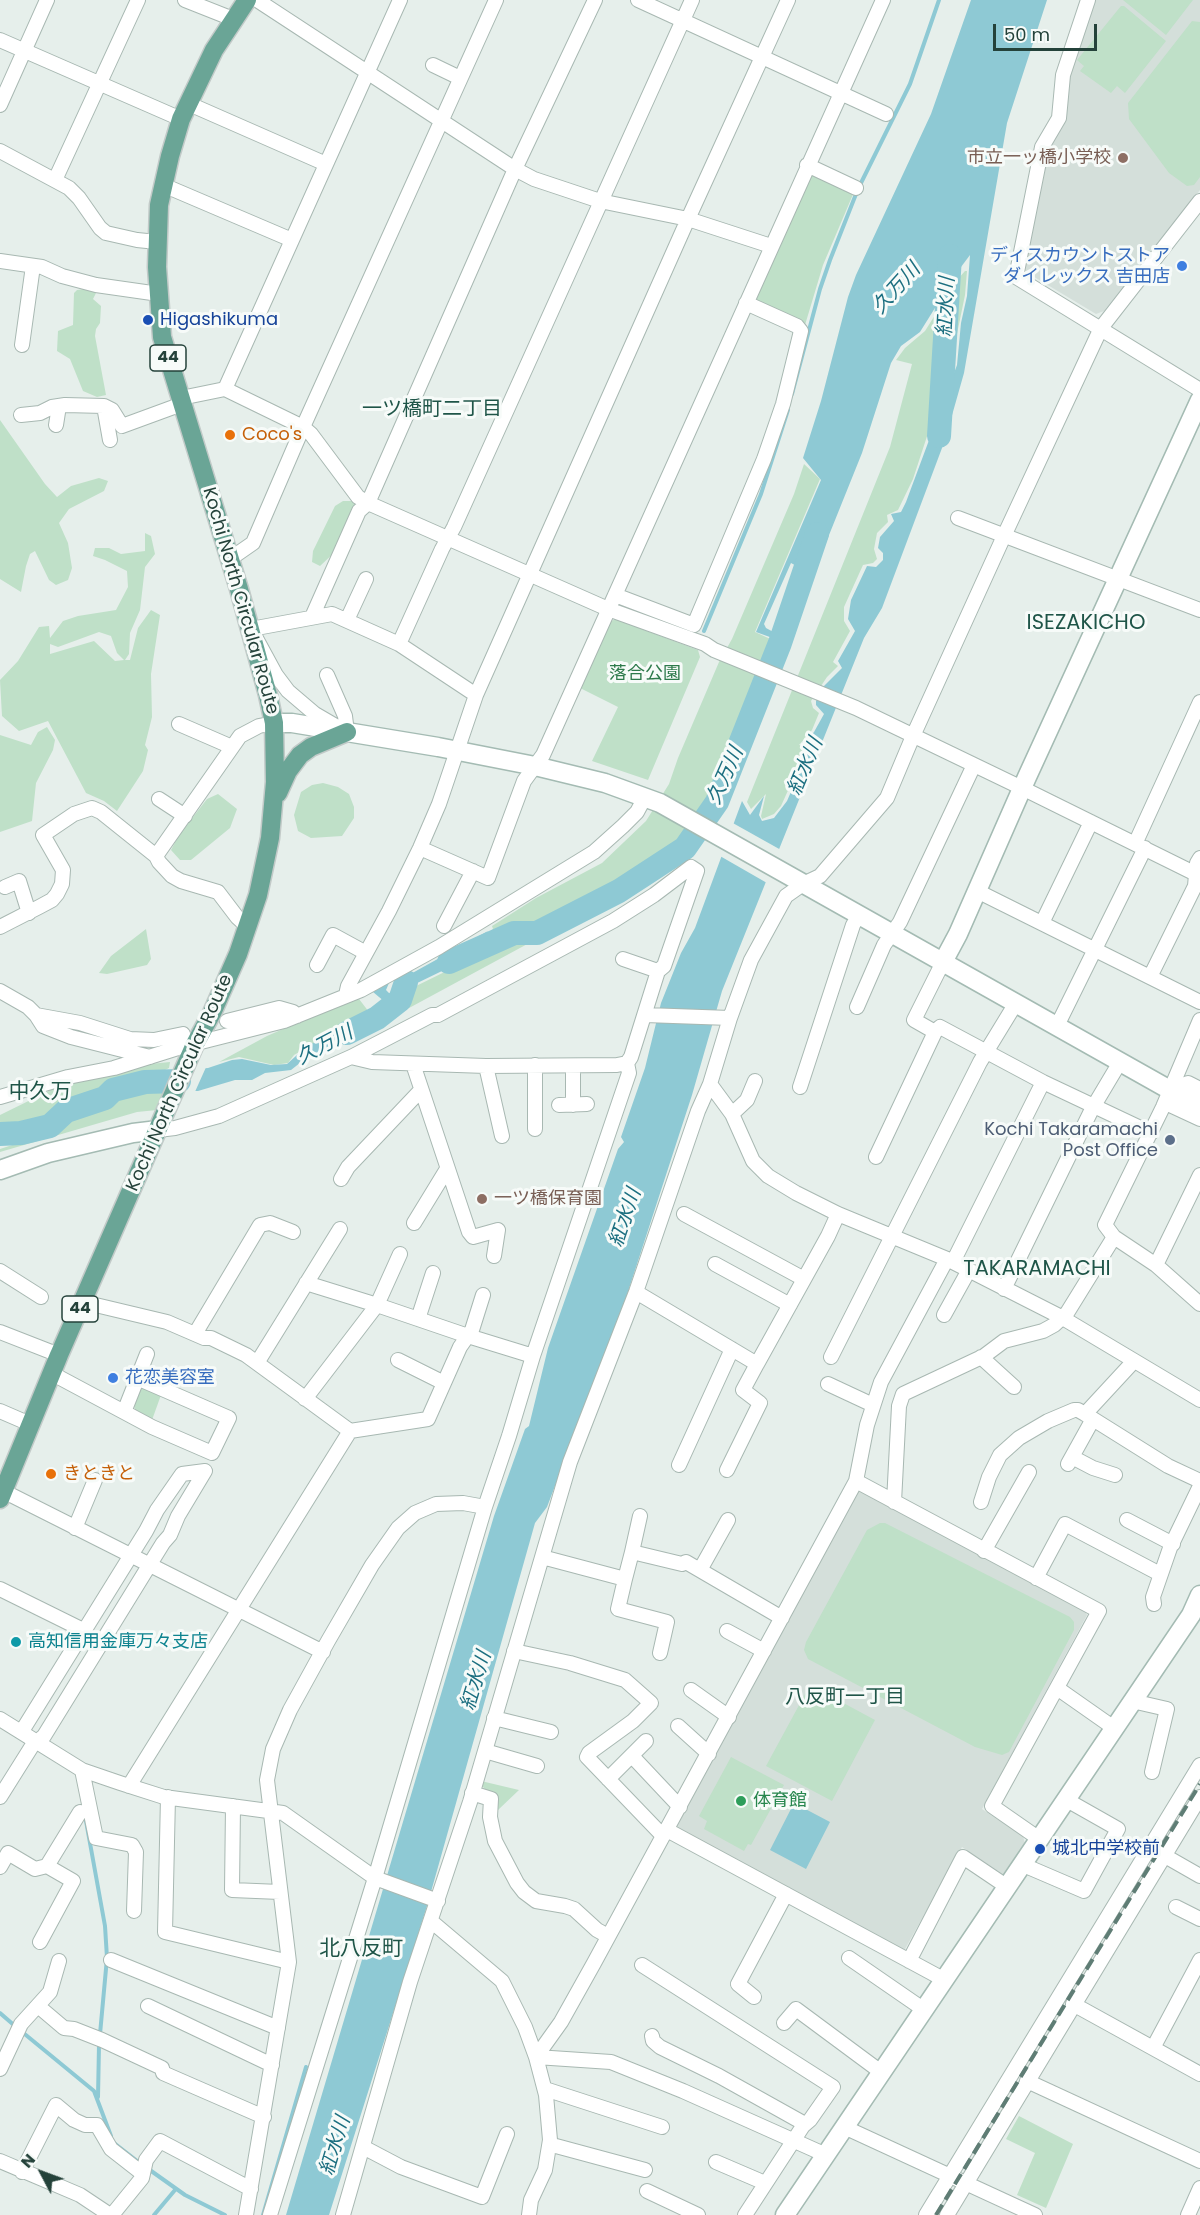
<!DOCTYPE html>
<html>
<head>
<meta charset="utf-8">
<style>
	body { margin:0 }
	#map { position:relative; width:1200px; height:2215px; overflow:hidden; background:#e6efeb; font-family:Poppins,sans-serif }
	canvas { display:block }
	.north { position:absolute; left:12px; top:2143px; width:60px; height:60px; -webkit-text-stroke:4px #f7fbf9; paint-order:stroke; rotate:311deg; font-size:16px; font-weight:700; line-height:24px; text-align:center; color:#24423a }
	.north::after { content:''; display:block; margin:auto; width:21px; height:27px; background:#24423a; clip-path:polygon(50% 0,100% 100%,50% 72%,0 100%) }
	.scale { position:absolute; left:993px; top:24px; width:104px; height:27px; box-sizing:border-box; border:3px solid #24423a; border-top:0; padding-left:8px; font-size:18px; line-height:21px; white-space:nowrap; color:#24423a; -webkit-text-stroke:4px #f7fbf9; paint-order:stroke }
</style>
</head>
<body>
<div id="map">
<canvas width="1200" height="2215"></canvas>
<div class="north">N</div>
<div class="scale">50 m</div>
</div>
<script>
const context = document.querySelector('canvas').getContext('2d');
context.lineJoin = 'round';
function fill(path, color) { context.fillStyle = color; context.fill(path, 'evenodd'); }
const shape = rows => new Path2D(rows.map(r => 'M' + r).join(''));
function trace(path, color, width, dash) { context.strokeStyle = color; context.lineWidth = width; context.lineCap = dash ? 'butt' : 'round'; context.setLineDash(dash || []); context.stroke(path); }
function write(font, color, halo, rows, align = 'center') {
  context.font = font + ' Poppins,"Noto Sans JP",sans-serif'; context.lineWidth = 6; context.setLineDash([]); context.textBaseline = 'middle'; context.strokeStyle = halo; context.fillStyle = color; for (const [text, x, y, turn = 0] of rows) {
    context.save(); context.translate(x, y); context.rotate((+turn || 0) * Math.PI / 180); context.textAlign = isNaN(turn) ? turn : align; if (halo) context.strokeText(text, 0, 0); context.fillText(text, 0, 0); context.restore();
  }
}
fill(shape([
	[1094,0,1200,0,1200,190,1104,311,1096,314,1026,272,1023,266,1043,169,1071,68],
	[861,1490,1085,1611,1087,1615,982,1809,1023,1836,1025,1844,1004,1875,962,1847,905,1949,902,1950,675,1826,857,1493]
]), '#d4dfda');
fill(shape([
	[1123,0,1193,0,1166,35],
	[1121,6,1124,6,1166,41,1125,93,1117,86,1111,93,1080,71,1084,66,1077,60],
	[1192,21,1200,22,1200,177,1194,185,1187,186,1169,173,1129,119,1128,103],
	[816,174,854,192,823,265,805,325,757,302,755,297,810,177],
	[965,271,967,271,965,295,951,363,913,479,898,510,887,515,888,522,877,533,874,549,877,559,873,563,863,565,844,607,844,621,850,631,833,662,838,666,827,677,811,701,813,708,819,713,812,730,799,745,808,746,781,806,774,814,762,819,761,816,766,794,751,809,747,802,890,447,912,364,896,360,905,348,925,331,957,280],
	[91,288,97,291,93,299,101,306,100,323,96,329,95,336,106,395,97,397,83,391,70,359,57,351,58,331,73,325,74,293,77,290],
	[0,420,45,484,57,497,71,486,99,478,108,481,104,491,69,509,59,523,68,543,72,568,68,580,56,585,49,580,35,551,30,554,26,566,21,592,0,579],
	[804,464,820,479,755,632,777,642,717,783,719,792,708,807,677,849,543,925,521,928,481,946,481,940,493,929,492,926,536,898,602,863,646,821,669,784,678,758,719,662,732,639,794,494],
	[343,501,352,501,356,505,336,551,320,566,312,562,313,551,335,506],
	[145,533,151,536,155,554,145,567,140,610,130,633,129,654,125,660,130,660,138,628,151,610,160,615,151,674,152,717,145,745,148,750,143,771,117,811,104,801,86,793,48,721,19,731,2,716,0,680,18,661,39,627,49,626,50,638,63,621,78,616,116,610,128,587,127,571,105,560,93,556,95,548,109,548,121,554,145,551],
	[99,632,111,636,117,653,124,660,115,661,94,641,50,654,50,644,58,647],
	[615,619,698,650,700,657,648,780,592,761,618,707,580,688,610,622],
	[47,727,55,740,53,750,36,783,32,821,0,832,0,735,31,745,38,732],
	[323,783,338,787,349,794,354,807,354,818,342,836,311,838,298,831,294,815,301,792,312,785],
	[218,794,237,809,230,828,191,860,180,860,171,850,179,835,207,799],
	[146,929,151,959,147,965,107,974,99,973,111,956],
	[544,935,398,1014,395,1013,409,1006,408,990,475,957,479,951,515,937],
	[359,999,369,1012,366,1017,308,1047,294,1055,288,1063,274,1065,239,1057,219,1062,267,1036,343,1003],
	[170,1062,169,1068,157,1074,111,1087,103,1095,62,1108,48,1122,34,1124,24,1123,0,1131,0,1115,57,1087,150,1064],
	[142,1085,157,1085,164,1094,157,1110,137,1112,0,1152,0,1149,55,1131,69,1113,119,1098,122,1094,118,1093,120,1091],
	[144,1388,161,1395,152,1420,136,1412,133,1403,138,1390],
	[880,1523,885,1523,1070,1617,1074,1622,1074,1630,1009,1752,1002,1755,975,1747,808,1659,804,1650,806,1642,867,1530],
	[810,1685,875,1720,832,1801,766,1766],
	[731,1757,784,1785,751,1845,748,1844,744,1851,704,1829,707,1821,699,1816],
	[481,1781,519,1790,498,1810,497,1794,485,1789,480,1784],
	[1019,2116,1073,2144,1046,2208,1017,2195,1035,2153,1006,2139]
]), '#bfe0c8');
fill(shape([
	[971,0,1047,0,1007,123,964,373,945,440,882,608,864,638,722,991,692,1095,624,1304,547,1507,535,1523,427,1906,329,2215,286,2215,494,1516,525,1429,529,1426,548,1348,618,1149,624,1142,621,1137,645,1068,661,1003,681,953,695,928,742,801,750,815,764,796,759,815,762,821,774,818,787,801,808,752,810,742,805,742,814,732,824,714,816,705,816,701,824,686,842,668,838,661,855,631,848,619,851,600,867,566,876,567,883,560,883,553,878,548,880,537,894,521,891,514,901,512,906,502,957,365,961,323,967,296,970,255,958,271,920,332,901,346,891,363,862,453,821,555,819,545,810,560,800,568,791,563,764,624,766,628,777,634,778,640,756,632,821,480,803,458,821,401,848,297,856,275,931,114],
	[488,931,481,939,475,955,409,987,406,996,411,1003,394,1015,385,1002,373,992,389,983,386,990,391,995,399,986,398,981],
	[372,1012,381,1023,315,1056,305,1059,291,1070,265,1073,252,1080,235,1080,198,1091,166,1091,159,1084,147,1083,143,1080,155,1077,166,1071,208,1068,232,1060,242,1059,271,1065,287,1064,306,1047],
	[794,1803,830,1822,806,1869,770,1850]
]), '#8ec9d4');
fill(shape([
	[731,822,781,850,767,883,720,856],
	[207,1065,194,1094,165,1094,159,1089,169,1068]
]), '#e6efeb');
trace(shape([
	[792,394,820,289,830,260,858,189,910,84,939,0],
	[704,631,761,494,788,410],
	[86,1821,105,1926,107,1958,100,2034],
	[0,2013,15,2026],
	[21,2031,94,2091,111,2136],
	[98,2097,99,2045],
	[114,2143,141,2164],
	[147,2168,185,2195,225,2215],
	[154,2215,175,2190],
	[263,2215,306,2067]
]), '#8ec9d4', 4);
trace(shape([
	[939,436,950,256],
	[449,962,514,933,537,933,619,891,685,848,717,802,780,643,817,534],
	[347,1033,377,1018,400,1000,406,982],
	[0,1134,21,1133,50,1126,66,1111,105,1098,113,1090,145,1082,179,1081]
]), '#8ec9d4', 24);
const street = shape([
	[185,0,233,19],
	[257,0,515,169,534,179,600,201,688,219,771,246],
	[638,0,886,114],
	[1088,0,1063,75,1059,118,1042,147,1016,277,1200,390],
	[0,40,181,119],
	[433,65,460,78],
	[187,103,326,164],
	[0,105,47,0],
	[0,151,69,188,79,198,100,228,106,233,137,240,157,242],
	[807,165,856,188],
	[55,180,138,0],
	[163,185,292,240],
	[0,261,42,267,62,276,96,285,159,294],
	[22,345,33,266],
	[225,389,400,0],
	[181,398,225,389,303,427,311,434,358,497,368,503,608,609,705,644,714,650,856,708,1022,788,1200,876],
	[104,406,110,440],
	[21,415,40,413,52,407,65,405,104,406,112,410,122,426,182,404],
	[56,425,59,406],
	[958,518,1200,610],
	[230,559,253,543,303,427,496,0],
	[615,595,694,625,764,459,783,404,801,331,797,326,746,303],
	[312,617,359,511,368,503,515,169,595,0],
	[347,620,366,579],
	[399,644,442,549,454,527,692,0],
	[327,675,345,716,347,732],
	[179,724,232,747],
	[339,728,315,714,288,691,276,675,251,629,332,614,399,644,476,695],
	[159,799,185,816],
	[1135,844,1200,702],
	[420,848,488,878,524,781,543,755,883,0],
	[156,856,240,736,259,726,274,723],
	[5,887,19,881,29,913],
	[977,891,1200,1002],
	[1042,923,1091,822],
	[444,926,473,871],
	[0,927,39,907,52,900,57,894,62,884,63,870,43,835,74,814,92,808,101,812,156,856,159,862,172,876,181,881,218,892,237,917,248,927],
	[623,959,658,971],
	[943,962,914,1020,935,1032,940,1027,1043,1082,1151,1133],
	[317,965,333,935,366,953],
	[1150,977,1195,886,1197,863,1200,858],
	[0,991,28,1007,36,1015,43,1026,71,1037,150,1057],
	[346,995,348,986,389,911,420,848,439,804,476,695,688,219,788,0],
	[857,1007,884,945,900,922,974,765],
	[36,1015,80,1023,130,1039,154,1040,183,1034],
	[645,1015,730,1018],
	[227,1021,279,1008,293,1012,297,1016],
	[1057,1026,1145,848],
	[413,1064,469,1232,473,1237,498,1230,494,1256],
	[486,1066,502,1136],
	[573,1066,573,1105],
	[710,1084,732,1114,753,1161,768,1176,796,1193,838,1214,947,1259,1061,1317,1200,1400],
	[800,1087,853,925,859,915],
	[1200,1089,1188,1083,1170,1090,1172,1106,1200,1119],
	[0,1097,68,1077,114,1068,181,1047,284,1021,361,990,439,947,594,852,623,826,637,812,645,797],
	[559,1105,587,1104],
	[732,1114,747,1100,755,1081],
	[535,1129,535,1065],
	[158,1130,175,1128,219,1116,351,1057,432,1015,438,1015,613,921,654,895,691,867,697,871,664,966,658,971,631,1057,627,1063,617,1065,486,1066,372,1062,351,1057],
	[876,1157,935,1032],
	[341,1179,348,1167,421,1090],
	[684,1214,804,1279],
	[414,1223,447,1169],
	[1114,1237,1105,1225,1163,1107,1200,1020],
	[953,1262,1043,1082],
	[715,1264,790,1305],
	[1156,1265,1200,1175],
	[0,1271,41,1297],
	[306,1283,377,1305,400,1254],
	[1004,1289,1092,1109,1120,1062],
	[636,1292,757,1364,828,1236,838,1214],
	[83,1302,167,1322,204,1338,211,1338,246,1355,350,1431,428,1419,460,1347,472,1330,483,1295],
	[944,1315,969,1270],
	[418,1319,433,1273],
	[0,1332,59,1355],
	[195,1334,260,1225,270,1223,293,1232],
	[831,1357,980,1062,1016,1003],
	[981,1357,1014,1387],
	[398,1360,444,1383],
	[257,1363,340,1229],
	[51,1373,152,1427,212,1453,229,1418,137,1378],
	[828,1384,873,1405],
	[305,1399,377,1305,468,1336,533,1356],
	[0,1411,30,1424],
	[124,1412,147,1354],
	[1085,1414,1168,1466,1200,1481],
	[1072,1457,1093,1468,1115,1475],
	[1068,1464,1093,1419],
	[679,1465,732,1349],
	[727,1470,760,1403,743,1390,757,1364],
	[856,1481,1099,1611,992,1806,1038,1838],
	[3,1491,323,1652],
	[894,1502,899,1406,903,1394,984,1356,1004,1341,1043,1331,1054,1325,1067,1313,1114,1237,1156,1265,1200,1304],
	[981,1502,989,1477,1000,1455,1019,1438,1048,1421,1074,1410,1078,1410,1085,1414,1134,1361],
	[1127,1520,1173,1544],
	[75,1528,95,1480],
	[984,1551,1029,1472],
	[632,1552,640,1516],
	[542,1557,625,1579,632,1552,682,1564,686,1562,782,1618],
	[700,1570,728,1520],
	[1036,1578,1065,1524,1160,1574],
	[625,1579,618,1609,667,1622,660,1653],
	[0,1589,85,1631],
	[1154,1604,1153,1597,1170,1548,1200,1486],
	[727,1631,764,1651],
	[514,1651,570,1663,625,1680,651,1703,633,1721,589,1753,587,1757,663,1836],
	[1057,1688,1114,1728],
	[691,1690,729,1717],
	[1132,1701,1167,1709,1152,1772],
	[494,1718,551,1732],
	[0,1719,82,1770,120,1783,164,1797,283,1813,375,1878,438,1901],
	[678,1726,709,1754],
	[485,1751,537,1766],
	[632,1756,680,1807],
	[82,1770,96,1838,132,1845,136,1852,134,1911],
	[608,1779,646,1741],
	[129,1786,350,1431],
	[472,1793,491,1799,490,1817,495,1841,517,1883,524,1892,536,1901,565,1906,574,1909,597,1930,608,1936],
	[0,1797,32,1746,44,1736,163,1543,170,1535,178,1516,205,1471,182,1474,157,1510,146,1531,22,1731],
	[168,1797,165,1932,289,1962],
	[233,1806,232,1890,280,1892],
	[667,1830,943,1979],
	[1158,1852,1200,1876],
	[1021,1864,1084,1891,1118,1829,1065,1799],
	[0,1867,8,1853,35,1869,47,1866,80,1812],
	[1176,1907,1200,1919],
	[431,1921,502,1981,525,2027,536,2057,546,2095,550,2140,545,2170,531,2200,529,2215],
	[40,1942,73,1881,47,1866],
	[849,1958,923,2009],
	[111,1960,278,2028],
	[909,1961,963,1857,1006,1886],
	[642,1965,833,2087,810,2120,803,2126,745,2215],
	[754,1997,738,1984,786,1894],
	[1073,2004,1200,2074],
	[38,2006,64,2028,74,2029,102,2040,162,2068,163,2073,264,2117],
	[148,2006,272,2065],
	[784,2023,796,2009,881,2072],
	[652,2036,653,2041,660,2047,719,2076,805,2124],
	[1153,2048,1200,1960],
	[536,2057,561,2022,594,1963,856,1481,867,1425,881,1382,947,1259],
	[536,2057,611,2062,683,2091,826,2155],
	[0,2069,21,2024,50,1992,59,1961],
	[1027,2081,1200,2161],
	[545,2089,662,2127],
	[844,2127,1035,2215],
	[363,2147,401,2167,482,2197,507,2134],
	[549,2147,556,2146,645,2170],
	[0,2161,80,2195,110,2215],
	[716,2162,765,2183],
	[22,2172,56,2105,74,2120,85,2125,97,2125,111,2149,143,2174],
	[647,2191,698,2215],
	[112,2215,142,2178,146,2160,160,2141,251,2189],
	[246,2215,289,1962,267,1780,273,1749,290,1710,328,1641,372,1565,398,1528,415,1513,436,1504,463,1503,485,1507],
	[270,2215,375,1878,485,1507,509,1436,533,1356,629,1073,627,1063],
	[343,2215,410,1982,470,1802,570,1462,636,1292,698,1111,710,1084,730,1018,751,960,786,896,803,884,820,876,887,798,913,736,1004,536,1101,328,1200,201],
	[926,2215,1200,1765],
	[947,2215,1200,1797],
	[1188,2215,1200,2188]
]);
const secondary = shape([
	[274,723,292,723,438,747,535,766,605,783,660,803,1170,1090,1200,1104],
	[943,962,958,934,1027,777,1200,400],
	[0,1170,48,1153,133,1133,158,1130],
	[785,2215,1191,1615,1200,1595]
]);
const primary = shape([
	[278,793,288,771,300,755,311,747,347,732],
	[0,1499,59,1355,195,1044,212,1013,238,954,258,895,270,838,275,782,274,723,268,695,239,589,162,337,157,267,159,205,170,156,181,119,214,50,247,0]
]);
trace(street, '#a8b8b2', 16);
trace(secondary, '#a4bbb3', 21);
trace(primary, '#c2cac8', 21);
trace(street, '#fff', 14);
trace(secondary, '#fff', 18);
trace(primary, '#6aa596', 18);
trace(shape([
	[936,2215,1200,1784]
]), '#5f7d75', 4, [12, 6]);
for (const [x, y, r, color] of [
	[1123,158,6,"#8d6e63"],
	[1182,266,6,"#3f7fe0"],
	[148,320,6,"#1a4fb4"],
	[230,435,6,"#e8710a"],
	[1170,1140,6,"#5c6f8a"],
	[482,1199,6,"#8d6e63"],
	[113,1378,6,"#3f7fe0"],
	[51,1474,6,"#e8710a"],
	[16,1642,6,"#0f9aa8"],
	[741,1801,6,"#2e9e5b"],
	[1040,1849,6,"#1a4fb4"]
]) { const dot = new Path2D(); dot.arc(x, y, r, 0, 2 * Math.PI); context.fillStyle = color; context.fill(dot); trace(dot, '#f7fbf9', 2); }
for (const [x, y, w] of [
	[168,358,36],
	[80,1309,36]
]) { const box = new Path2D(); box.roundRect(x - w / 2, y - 13, w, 26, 4.5); context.fillStyle = '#f7fbf9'; context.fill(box); trace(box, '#24423a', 1.5); }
write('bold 16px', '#24423a', null, [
	["44",168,358],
	["44",80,1309]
]);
write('18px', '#785e54', '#f7fbf9', [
	["市立一ッ橋小学校",1111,158],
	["一ツ橋保育園",494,1199,"left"]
], 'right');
write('18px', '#366cbe', '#f7fbf9', [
	["ディスカウントストア",1170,256],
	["ダイレックス 吉田店",1170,277],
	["花恋美容室",125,1378,"left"]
], 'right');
write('18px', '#164399', '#f7fbf9', [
	["Higashikuma",160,320],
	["城北中学校前",1052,1849]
], 'left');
write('18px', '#c56008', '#f7fbf9', [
	["Coco's",242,435],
	["きときと",63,1474]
], 'left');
write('18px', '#24423a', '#f7fbf9', [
	["Kochi North Circular Route",240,601,74],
	["Kochi North Circular Route",180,1083,-66]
]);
write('18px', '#2d7a4b', '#f7fbf9', [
	["落合公園",645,674]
]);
write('18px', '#4e5e75', '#f7fbf9', [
	["Kochi Takaramachi",1158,1130],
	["Post Office",1158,1151]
], 'right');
write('18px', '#0d838f', '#f7fbf9', [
	["高知信用金庫万々支店",28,1642]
], 'left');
write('18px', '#27864d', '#f7fbf9', [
	["体育館",753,1801]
], 'left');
write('italic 20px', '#1c6f80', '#f7fbf9', [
	["久万川",897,289,-48],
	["紅水川",947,307,-87],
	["紅水川",806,767,-67],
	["久万川",726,776,-66],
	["久万川",325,1046,-28],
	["紅水川",626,1218,-71],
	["紅水川",477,1681,-73],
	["紅水川",336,2146,-73]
]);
write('20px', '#1f5548', '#f7fbf9', [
	["一ツ橋町二丁目",432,410],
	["八反町一丁目",845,1698]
]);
write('21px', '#1f5548', '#f7fbf9', [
	["ISEZAKICHO",1086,624],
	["中久万",40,1093],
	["TAKARAMACHI",1037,1270],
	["北八反町",361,1950]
]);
</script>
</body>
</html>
